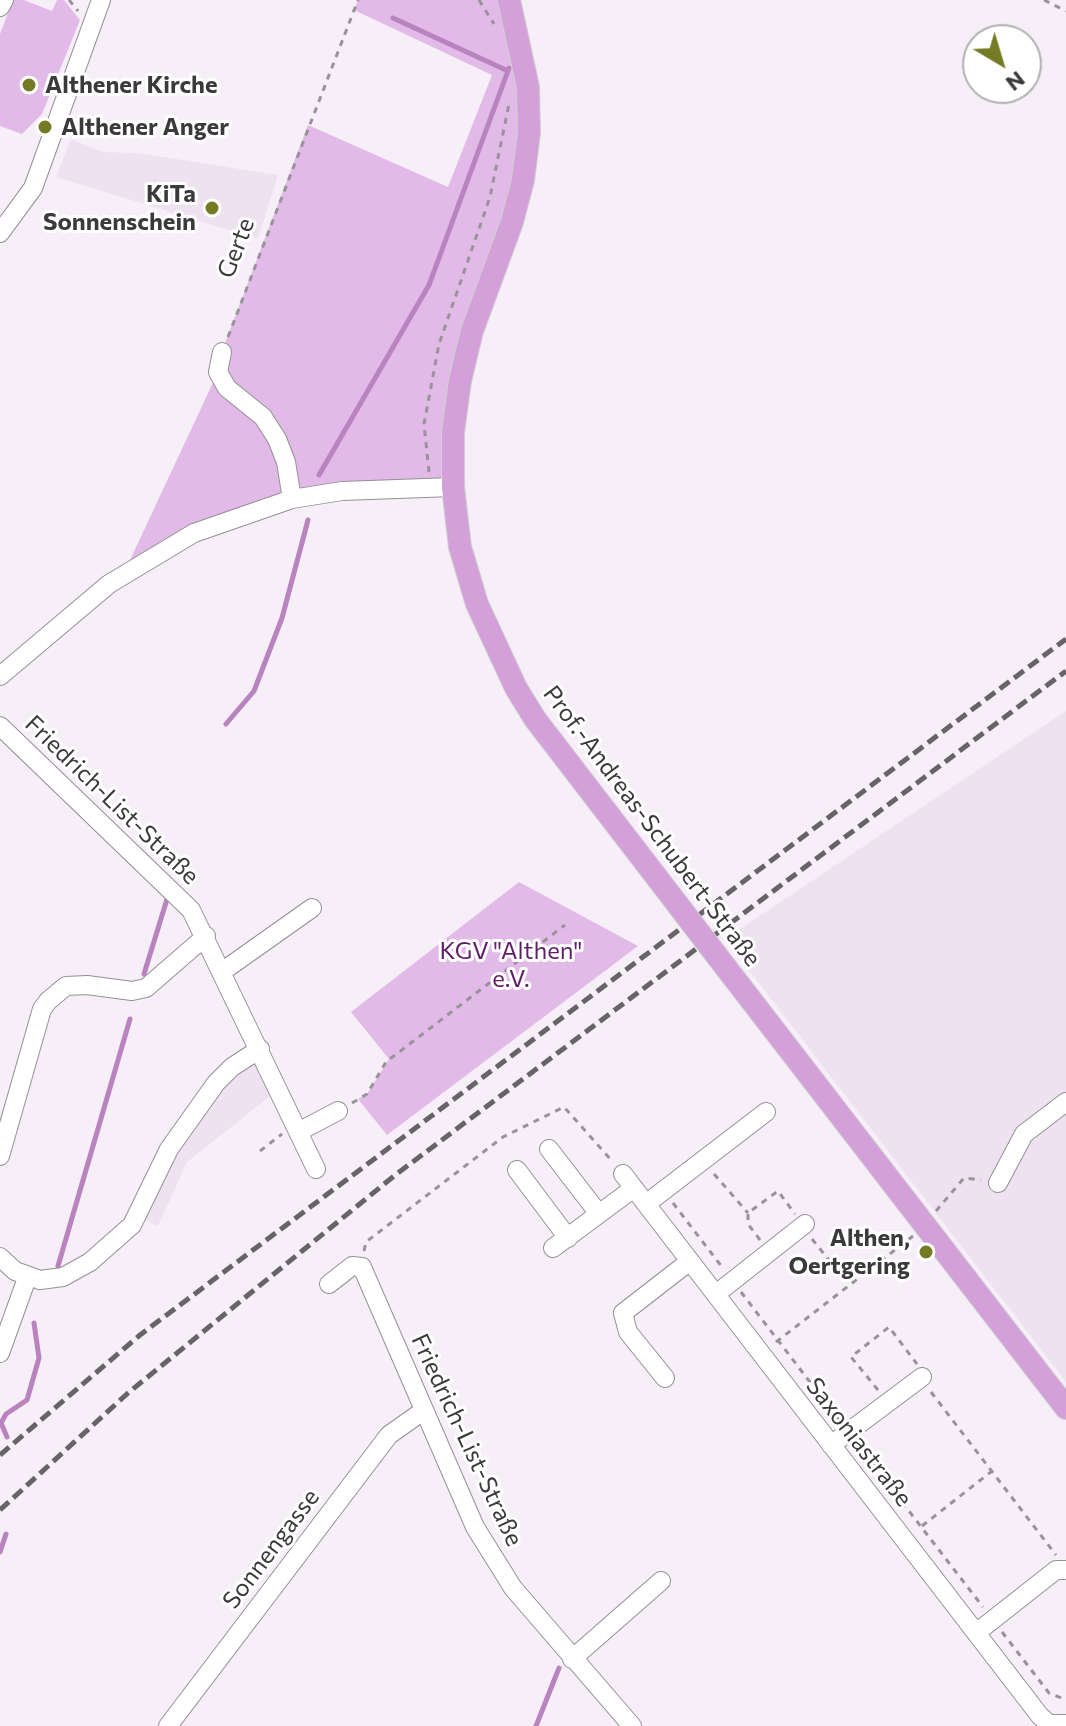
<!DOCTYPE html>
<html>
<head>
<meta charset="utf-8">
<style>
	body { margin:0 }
	#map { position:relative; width:1066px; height:1726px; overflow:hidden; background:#f6eff7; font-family:Commissioner,sans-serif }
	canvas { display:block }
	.north { position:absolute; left:962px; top:24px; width:80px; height:80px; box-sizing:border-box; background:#fff; border:2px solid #b1b0b1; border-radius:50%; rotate:142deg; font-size:22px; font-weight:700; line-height:32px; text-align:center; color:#3b393c }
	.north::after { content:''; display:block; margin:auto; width:28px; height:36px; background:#757a24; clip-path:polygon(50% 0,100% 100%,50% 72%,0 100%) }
</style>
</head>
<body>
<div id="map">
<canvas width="1066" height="1726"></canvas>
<div class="north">N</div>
</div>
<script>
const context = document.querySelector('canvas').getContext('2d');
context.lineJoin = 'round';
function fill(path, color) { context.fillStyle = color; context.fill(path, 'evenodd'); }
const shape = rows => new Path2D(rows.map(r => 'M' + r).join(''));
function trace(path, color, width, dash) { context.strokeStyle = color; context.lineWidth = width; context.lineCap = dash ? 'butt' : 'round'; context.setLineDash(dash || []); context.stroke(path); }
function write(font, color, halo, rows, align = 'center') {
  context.font = font + ' Commissioner,sans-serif'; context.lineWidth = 6; context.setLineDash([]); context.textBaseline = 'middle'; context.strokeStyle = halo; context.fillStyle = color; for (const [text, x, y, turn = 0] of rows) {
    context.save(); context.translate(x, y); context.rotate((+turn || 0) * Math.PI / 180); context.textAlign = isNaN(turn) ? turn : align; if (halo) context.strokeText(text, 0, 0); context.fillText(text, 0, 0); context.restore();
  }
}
fill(shape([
	[71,139,103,152,138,153,278,175,258,239,56,177],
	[1066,711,1066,1382,725,939],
	[260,1049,278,1090,187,1162,158,1226,138,1216,195,1112]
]), '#eee2f0');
fill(shape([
	[13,0,24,0,52,11,57,0,64,0,80,20,42,114,22,134,0,126,0,34],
	[358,0,509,0,529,133,472,331,453,487,431,485,237,515,123,575,218,372,222,351,308,125,448,187,492,75,354,10],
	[519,882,638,946,387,1135,358,1099,367,1094,389,1059,351,1012]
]), '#e2bae7');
trace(shape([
	[393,18,508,71],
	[319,475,429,285,509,68],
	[226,724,254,691,282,618,308,520],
	[144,974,168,896],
	[58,1266,130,1019],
	[7,1437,1,1423,6,1414,27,1400,39,1358,34,1323],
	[0,1552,6,1534],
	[536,1726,559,1668]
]), '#b983bf', 5);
const minor = shape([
	[0,7,4,0],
	[0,233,33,188,101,0],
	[222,352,218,372,227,388,263,417,277,439,286,462,292,499],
	[0,676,109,584,194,533,292,499,342,491,453,487],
	[0,726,191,910,316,1169],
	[223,971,312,908],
	[298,1132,338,1111],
	[549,1149,599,1214],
	[0,1156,42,1009,48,1001,66,986,87,985,132,991,146,988,206,936],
	[517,1170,568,1238],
	[623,1174,1040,1716,1049,1724,1066,1724],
	[998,1183,1024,1134,1066,1102],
	[646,1204,766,1112],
	[553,1248,634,1188],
	[0,1257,15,1271,40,1280,63,1277,90,1262,132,1225,169,1149,216,1083,232,1067,260,1049],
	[329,1284,352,1266,362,1267,475,1527,513,1588,632,1726],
	[716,1294,805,1224],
	[0,1353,27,1278],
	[665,1378,628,1332,623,1313,690,1261],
	[831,1445,922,1377],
	[976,1633,1056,1570,1066,1570],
	[572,1659,661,1581],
	[168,1726,389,1435,423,1411]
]);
const major = shape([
	[509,0,528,87,529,133,523,180,512,222,472,331,460,381,453,432,453,487,460,547,477,604,516,688,535,719,678,905],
	[717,956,1066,1408]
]);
trace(minor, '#958f96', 20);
trace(major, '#d0cfd0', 24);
trace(shape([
	[69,0,78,11],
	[479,0,494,24],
	[1044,0,1066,11],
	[228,337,358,0],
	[429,472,424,424,439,344,490,197,509,104],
	[352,1103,367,1094,386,1062,565,925],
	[260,1151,282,1134],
	[714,1174,748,1213],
	[673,1203,722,1267],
	[936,1211,964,1178,981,1180],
	[812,1239,849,1285],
	[760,1240,748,1224,748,1213,778,1191,795,1214],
	[364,1251,366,1242,503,1137,564,1107,613,1162],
	[741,1292,839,1420],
	[776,1342,913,1236],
	[878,1390,851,1357,889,1327,917,1364],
	[931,1392,1056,1555],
	[858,1445,983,1607],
	[922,1526,992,1471],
	[1002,1632,1049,1693,1066,1700]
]), '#989399', 3, [6, 6]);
trace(minor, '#fff', 18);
trace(major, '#d3a0d9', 22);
trace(shape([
	[0,1455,140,1335,1066,639],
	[0,1510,128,1393,394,1176,1066,671]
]), '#676468', 5, [12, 6]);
const majorBridge = shape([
	[678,905,717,956]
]);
trace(majorBridge, '#d0cfd0', 24, []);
trace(majorBridge, '#d3a0d9', 22);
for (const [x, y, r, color] of [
	[29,85,8,"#757a24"],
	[45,127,8,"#757a24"],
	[212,208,8,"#757a24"],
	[926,1252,8,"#757a24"]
]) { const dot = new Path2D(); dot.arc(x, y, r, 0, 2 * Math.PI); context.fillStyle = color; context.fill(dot); trace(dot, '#fff', 3); }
write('bold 24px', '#3b393c', '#fff', [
	["Althener Kirche",45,85],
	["Althener Anger",61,127],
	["KiTa",196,194,"right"],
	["Sonnenschein",196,222,"right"],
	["Althen,",910,1238,"right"],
	["Oertgering",910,1266,"right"]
], 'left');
write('24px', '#3b393c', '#fff', [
	["Gerte",236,248,-69],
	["Friedrich-List-Straße",112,800,44],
	["Prof.-Andreas-Schubert-Straße",652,826,53],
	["Friedrich-List-Straße",467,1440,65],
	["Saxoniastraße",859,1442,52],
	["Sonnengasse",271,1549,-53]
]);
write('24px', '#5f1e67', '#fff', [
	["KGV \"Althen\"",511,951],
	["e.V.",511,979]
]);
</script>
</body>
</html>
